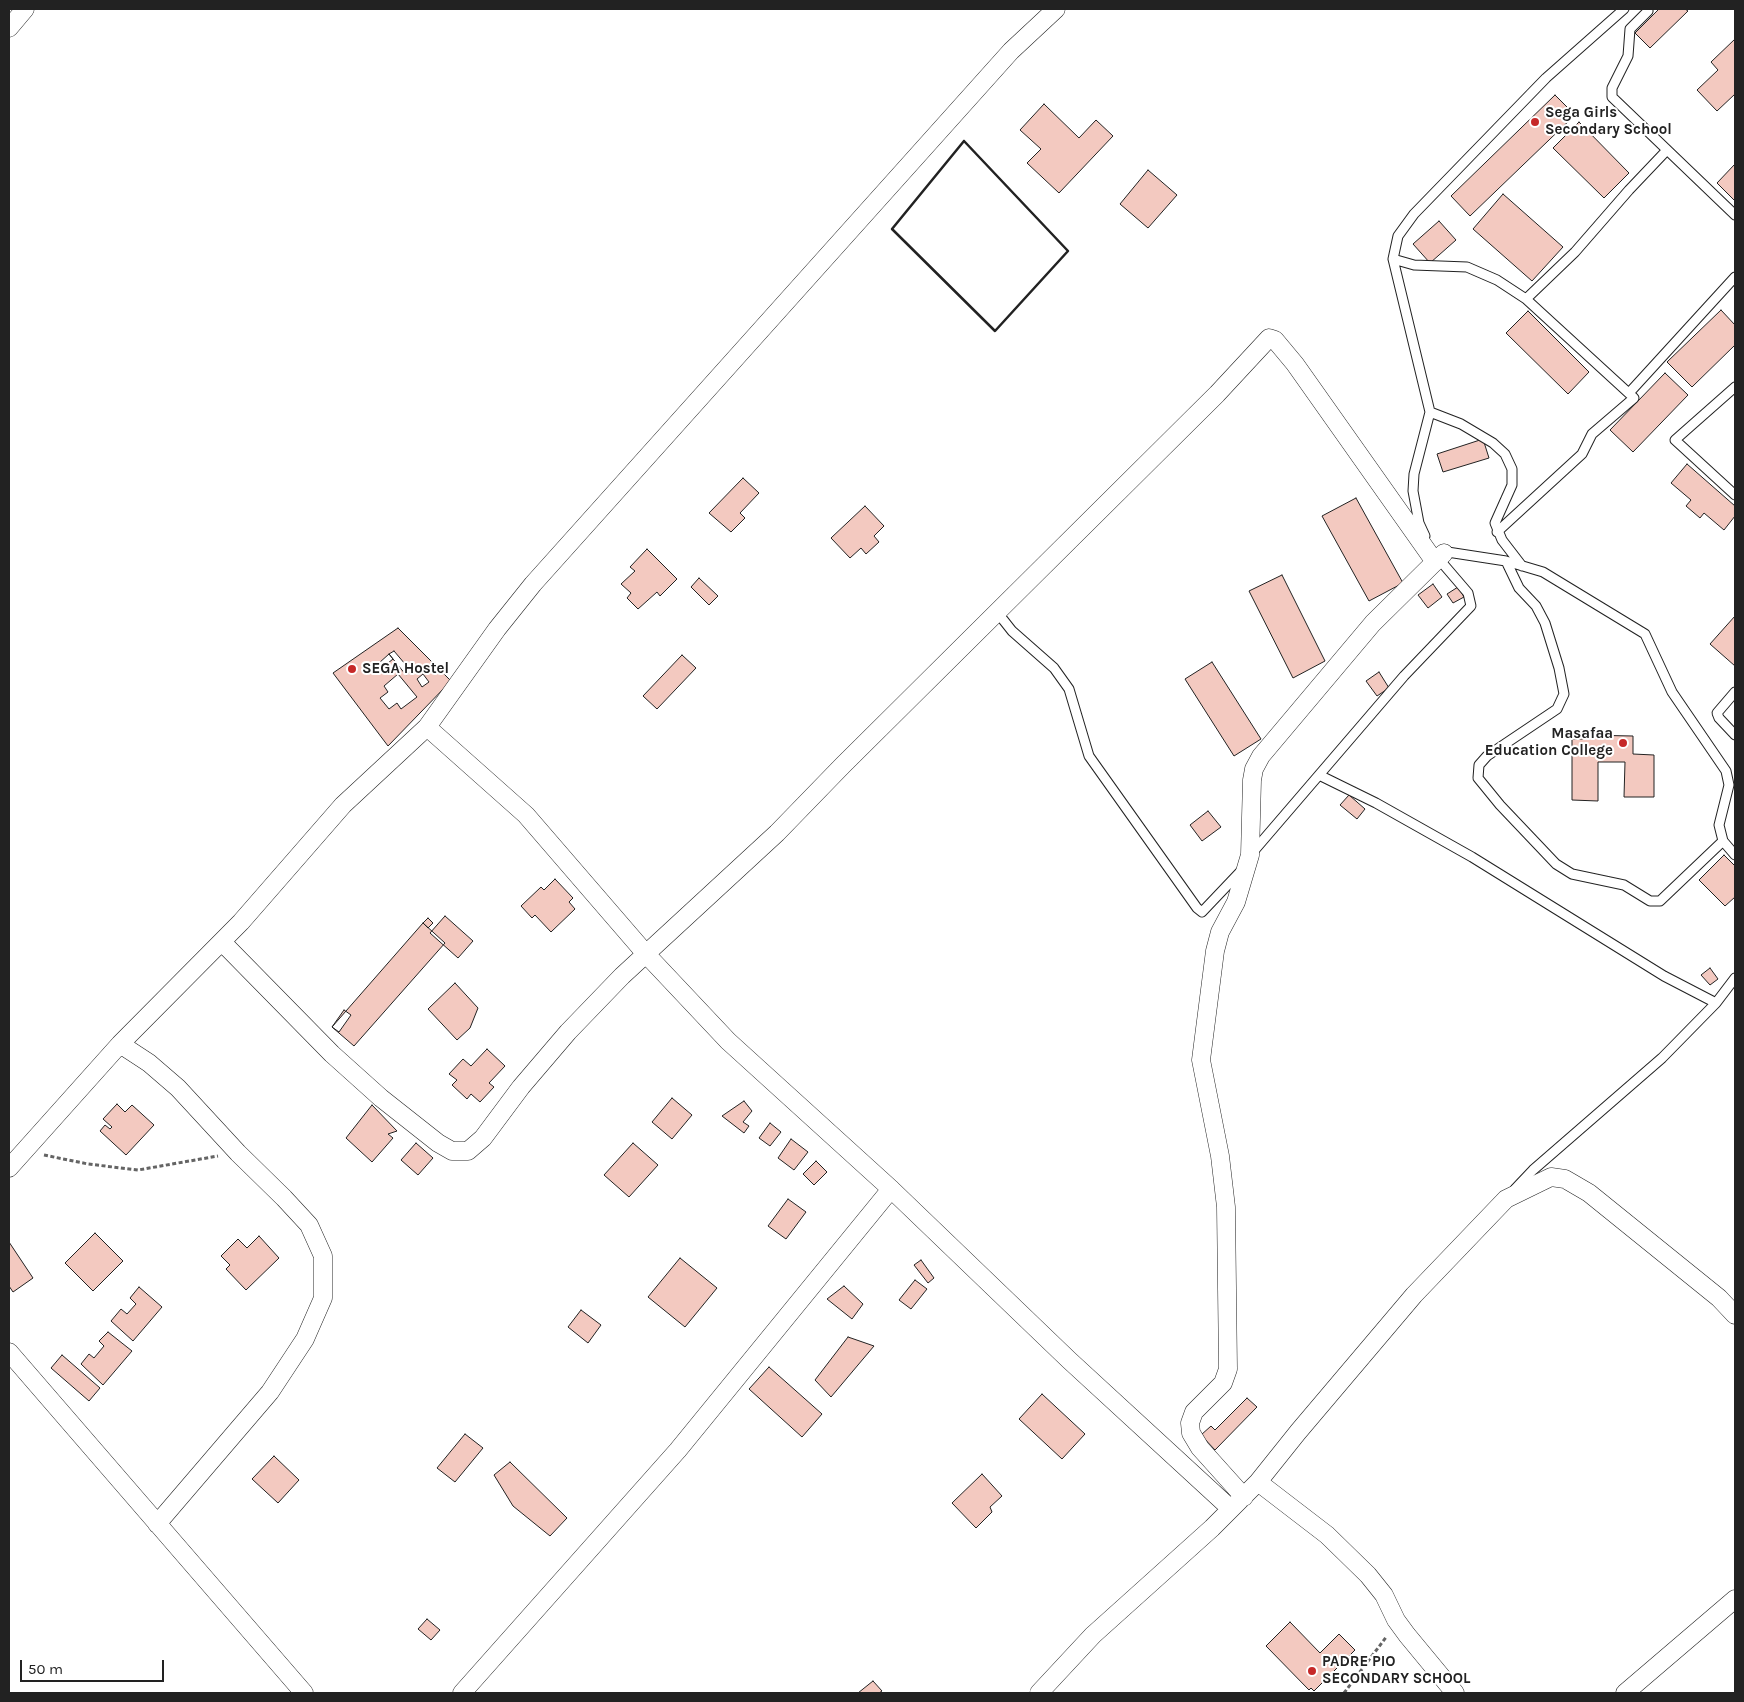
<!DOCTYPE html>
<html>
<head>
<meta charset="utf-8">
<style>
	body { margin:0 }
	#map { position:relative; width:1744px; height:1702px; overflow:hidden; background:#fff; font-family:Karla,sans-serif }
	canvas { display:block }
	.frame { position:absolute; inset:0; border:10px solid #222; pointer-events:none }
	.scale { position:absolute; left:20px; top:1660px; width:144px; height:22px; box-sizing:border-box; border:2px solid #222; border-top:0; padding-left:6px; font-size:15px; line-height:18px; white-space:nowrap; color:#222; -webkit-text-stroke:4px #fff; paint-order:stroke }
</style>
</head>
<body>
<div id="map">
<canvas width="1744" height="1702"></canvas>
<div class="frame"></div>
<div class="scale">50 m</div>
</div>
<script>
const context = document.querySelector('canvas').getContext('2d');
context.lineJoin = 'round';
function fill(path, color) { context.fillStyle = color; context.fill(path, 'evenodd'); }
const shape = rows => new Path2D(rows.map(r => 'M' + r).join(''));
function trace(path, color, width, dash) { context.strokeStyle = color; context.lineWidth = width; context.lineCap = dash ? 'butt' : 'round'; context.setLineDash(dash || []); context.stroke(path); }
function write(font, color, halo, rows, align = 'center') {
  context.font = font + ' Karla,sans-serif'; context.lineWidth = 4; context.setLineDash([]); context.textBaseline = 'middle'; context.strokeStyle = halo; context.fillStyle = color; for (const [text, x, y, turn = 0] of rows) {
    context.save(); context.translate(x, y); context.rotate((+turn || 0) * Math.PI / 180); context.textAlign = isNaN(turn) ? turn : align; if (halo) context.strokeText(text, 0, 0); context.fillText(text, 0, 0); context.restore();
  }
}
const building = shape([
	[1659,9,1685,9,1688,11,1650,48,1635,33,1659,9],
	[1735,39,1735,94,1717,111,1697,90,1718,70,1711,62,1735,39],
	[1555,95,1575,115,1470,216,1451,196,1555,95],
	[1044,104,1079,138,1096,120,1113,136,1059,193,1027,163,1041,149,1020,130,1044,104],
	[1579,122,1629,173,1604,198,1553,148,1579,122],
	[1735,164,1735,201,1717,183,1735,164],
	[1148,170,1177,195,1148,228,1120,204,1148,170],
	[1503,194,1563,247,1532,281,1473,229,1503,194],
	[1439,221,1456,240,1430,263,1413,244,1439,221],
	[1721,310,1735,325,1735,345,1692,387,1667,362,1721,310],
	[1528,311,1589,372,1568,394,1506,333,1528,311],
	[1665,373,1688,395,1633,452,1610,430,1665,373],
	[1483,439,1489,458,1443,472,1437,454,1483,439],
	[1687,464,1735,506,1735,516,1724,530,1704,513,1700,518,1686,506,1691,500,1671,483,1687,464],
	[743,478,759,493,740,513,745,518,731,532,709,513,743,478],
	[1356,498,1403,583,1369,601,1322,516,1356,498],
	[865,506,884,526,874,536,879,542,866,554,861,548,850,558,831,538,865,506],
	[647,549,677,579,660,596,657,592,638,609,627,598,631,593,621,584,635,571,630,567,647,549],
	[1282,575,1325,661,1293,678,1249,591,1282,575],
	[699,578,718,596,709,605,691,587,699,578],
	[1433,584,1442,597,1428,608,1418,595,1433,584],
	[1458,587,1464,597,1453,603,1447,594,1458,587],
	[1735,616,1735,666,1710,644,1735,616],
	[398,628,451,681,388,746,333,673,398,628],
	[394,651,411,671,406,675,389,654,394,651],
	[389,654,393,659,383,667,379,663,389,654],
	[682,655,696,668,657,709,643,696,682,655],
	[1212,662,1261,739,1234,756,1185,679,1212,662],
	[1379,672,1389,688,1377,696,1366,681,1379,672],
	[398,674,417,697,401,709,397,703,389,709,380,698,388,692,384,686,398,674],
	[423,674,429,682,422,687,417,679,423,674],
	[1583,735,1633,736,1633,754,1654,755,1654,797,1624,797,1625,762,1598,762,1598,801,1572,800,1572,739,1583,739,1583,735],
	[1349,795,1365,809,1357,819,1340,805,1349,795],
	[1208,811,1221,827,1202,841,1190,825,1208,811],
	[1724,855,1735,866,1735,897,1725,906,1699,880,1724,855],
	[555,879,573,898,569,902,575,909,551,932,535,915,532,918,521,906,541,887,544,890,555,879],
	[445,916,473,941,458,958,430,933,445,916],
	[428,918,433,923,428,928,423,923,428,918],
	[423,923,445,943,354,1046,332,1027,423,923],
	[1710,968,1718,979,1710,985,1701,975,1710,968],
	[455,983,478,1008,470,1028,457,1040,428,1009,455,983],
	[344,1010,351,1015,339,1032,332,1027,344,1010],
	[487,1049,505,1066,489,1083,494,1087,480,1102,471,1094,467,1099,452,1085,457,1080,449,1074,463,1059,471,1066,487,1049],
	[672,1098,692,1115,672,1139,652,1122,672,1098],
	[744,1101,752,1111,743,1122,749,1126,744,1133,722,1116,744,1101],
	[117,1104,125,1112,132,1105,154,1125,126,1155,100,1131,105,1125,110,1129,112,1127,103,1119,117,1104],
	[372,1105,397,1131,388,1134,393,1138,372,1162,346,1138,372,1105],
	[770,1123,781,1132,770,1146,759,1138,770,1123],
	[791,1139,808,1152,794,1170,778,1158,791,1139],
	[416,1143,433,1158,418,1175,401,1160,416,1143],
	[633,1143,658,1165,629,1197,604,1175,633,1143],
	[816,1161,827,1172,814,1185,803,1174,816,1161],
	[788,1199,806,1212,786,1239,768,1226,788,1199],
	[95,1233,123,1261,93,1291,65,1263,95,1233],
	[259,1236,279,1258,246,1290,226,1269,230,1265,221,1256,238,1239,247,1248,259,1236],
	[9,1242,33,1278,13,1292,9,1286,9,1242],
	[680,1258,717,1288,685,1327,648,1297,680,1258],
	[921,1260,934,1278,928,1283,914,1265,921,1260],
	[915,1280,927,1289,911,1309,899,1300,915,1280],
	[844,1286,863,1304,852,1319,827,1299,844,1286],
	[139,1287,162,1307,133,1341,111,1321,121,1309,127,1314,136,1304,130,1298,139,1287],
	[581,1310,601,1325,588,1343,568,1327,581,1310],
	[108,1332,132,1351,103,1385,81,1364,89,1354,94,1358,104,1346,99,1341,108,1332],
	[848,1337,874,1346,831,1397,815,1380,848,1337],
	[62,1355,100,1388,89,1401,51,1368,62,1355],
	[769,1367,822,1414,802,1437,749,1389,769,1367],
	[1042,1394,1085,1434,1062,1459,1019,1419,1042,1394],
	[1247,1398,1257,1407,1215,1450,1201,1435,1211,1426,1215,1430,1247,1398],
	[465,1434,483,1448,455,1482,437,1468,465,1434],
	[274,1456,299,1480,278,1503,252,1479,274,1456],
	[510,1462,567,1518,550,1536,513,1506,494,1475,510,1462],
	[982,1474,1002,1496,990,1507,992,1512,976,1528,952,1503,982,1474],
	[427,1619,440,1630,431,1640,418,1629,427,1619],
	[1290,1622,1320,1653,1339,1634,1355,1650,1314,1691,1311,1688,1309,1690,1266,1646,1290,1622],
	[873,1681,882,1691,879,1693,858,1693,873,1681]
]);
fill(building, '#f3c9c0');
trace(building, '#222', 1);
const service = shape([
	[1647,9,1648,11,1630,29,1628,56,1612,88,1612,97,1735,215],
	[1393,259,1414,265,1467,267,1497,280,1526,299,1634,398,1592,434,1582,454,1497,532],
	[1526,299,1575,252,1629,190,1667,150],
	[1735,387,1675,440,1735,495],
	[1629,393,1735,277],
	[1430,412,1461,424,1493,443,1505,454,1512,469,1512,485,1495,523,1502,540,1522,566],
	[1425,536,1419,523,1413,491,1414,474,1430,412,1393,259,1398,236,1414,214,1546,78,1624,9],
	[1441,551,1506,561,1543,572,1645,634,1672,692,1726,771,1729,785,1719,825,1723,841,1735,855],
	[1506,561,1519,588,1536,606,1545,623,1559,668,1564,694,1557,709,1487,756,1479,765,1478,778,1500,805,1556,864,1572,874,1624,885,1650,901,1660,901,1723,841],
	[997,612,1012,631,1054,668,1069,689,1089,756,1197,908,1202,912,1240,872],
	[1735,692,1717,713,1719,718,1735,735],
	[1319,775,1376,803,1472,857,1664,976,1716,1003],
	[1252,853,1404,676,1471,606,1468,593,1438,558],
	[1515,1189,1533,1170,1662,1058,1716,1003,1735,978]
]);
const minor = shape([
	[9,28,25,9],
	[427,727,526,815,646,954,728,1041,891,1189,1069,1360,1231,1509],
	[222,942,332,1054,381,1098,438,1143,452,1151,468,1151,483,1138,521,1087,568,1032,622,976,777,833,843,765,1217,394,1269,338,1275,340,1295,364,1435,562],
	[120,1044,149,1063,178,1088,238,1153,284,1198,309,1225,323,1256,323,1298,305,1339,270,1392,157,1524],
	[9,1168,120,1044,241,922,343,805,427,727,497,629,533,584,1011,51,1056,9],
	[9,1352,304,1693],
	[1258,1482,1327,1535,1368,1575,1384,1595,1396,1620,1407,1635,1455,1693],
	[1244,1497,1200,1448,1191,1433,1190,1423,1194,1412,1223,1383,1228,1369,1226,1207,1220,1156,1201,1060,1215,951,1220,932,1236,902,1250,855,1252,780,1254,769,1261,756,1373,623,1444,553],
	[462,1693,678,1450,891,1189],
	[1039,1693,1093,1635,1212,1528,1258,1482,1298,1432,1414,1295,1506,1199,1551,1177,1565,1179,1589,1193,1719,1298,1735,1315],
	[1625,1693,1735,1599]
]);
trace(service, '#222', 11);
trace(minor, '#222', 19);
trace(shape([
	[44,1155,88,1164,138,1170,218,1156],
	[1344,1693,1387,1636]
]), '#646464', 3, [4, 2.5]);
trace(service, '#fff', 9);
trace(minor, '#fff', 18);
trace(shape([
	[964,141,1068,251,995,331,892,229,964,141]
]), '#222', 2.5);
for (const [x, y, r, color] of [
	[1535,122,5,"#c62828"],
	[352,669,5,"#c62828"],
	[1623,743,5,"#c62828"],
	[1312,1671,5,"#c62828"]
]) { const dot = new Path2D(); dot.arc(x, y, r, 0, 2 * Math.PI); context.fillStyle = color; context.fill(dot); trace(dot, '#fff', 2); }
write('bold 15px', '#222', '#fff', [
	["Sega Girls",1545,113],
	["Secondary School",1545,130],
	["SEGA Hostel",362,669],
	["Masafaa",1613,734,"right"],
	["Education College",1613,751,"right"],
	["PADRE PIO",1322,1662],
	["SECONDARY SCHOOL",1322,1679]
], 'left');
</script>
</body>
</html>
